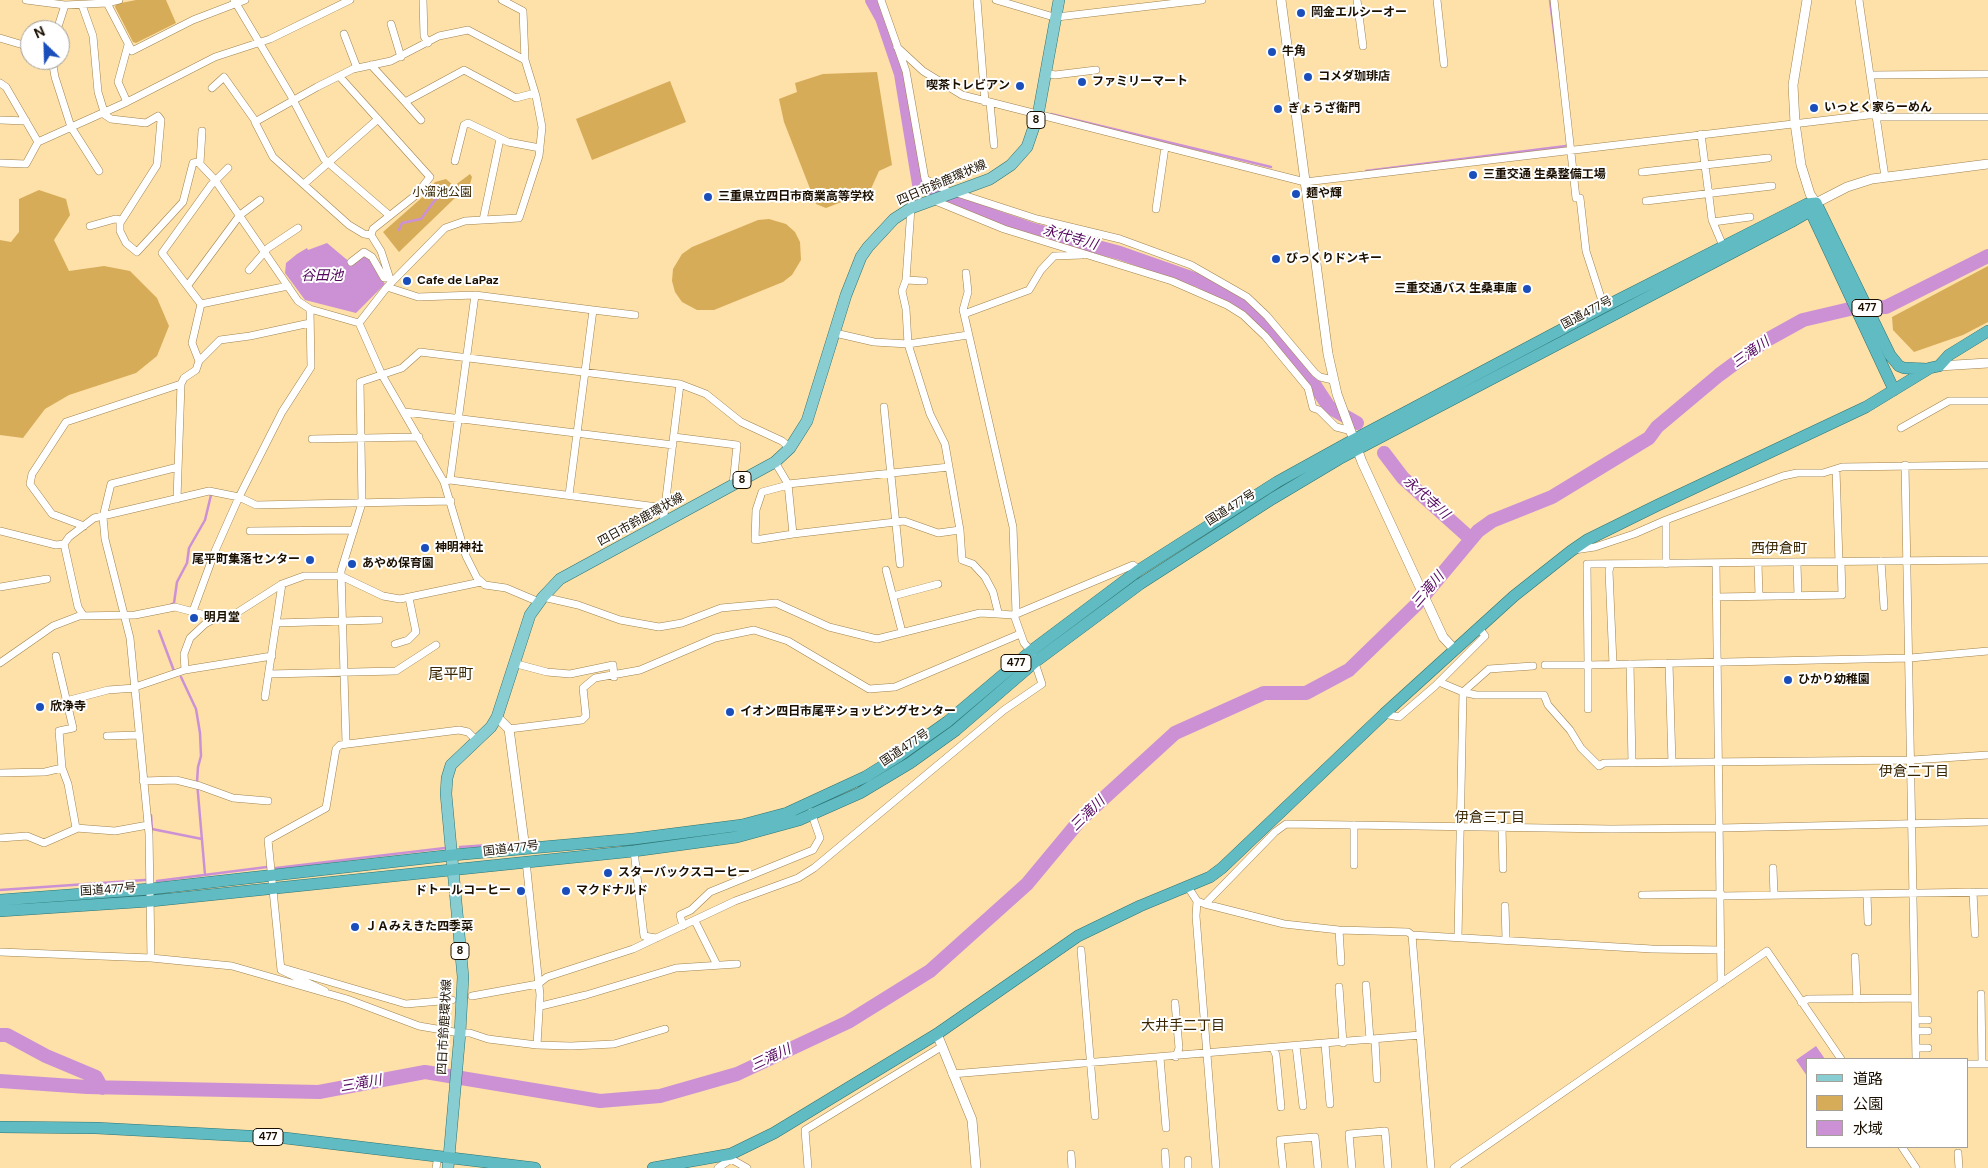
<!DOCTYPE html>
<html>
<head>
<meta charset="utf-8">
<style>
	body { margin:0 }
	#map { position:relative; width:1988px; height:1168px; overflow:hidden; background:#fee0a9; font-family:"DM Sans","Noto Sans JP",sans-serif }
	canvas { display:block }
	.legend { position:absolute; left:1806px; top:1058px; width:162px; height:90px; box-sizing:border-box; background:#fff; border:1px solid #a49f99; margin:0; padding:6px 9px; list-style:none; font-size:15px; color:#1b1000 }
	.legend li { display:flex; align-items:center; gap:10px; height:25px }
	.legend b { width:25px; border:1px solid #a49f99 }
	.north { position:absolute; left:20px; top:20px; width:50px; height:50px; box-sizing:border-box; background:#fff; border:1px solid #a49f99; border-radius:50%; rotate:336deg; font-size:14px; font-weight:700; line-height:20px; text-align:center; color:#1b1000 }
	.north::after { content:''; display:block; margin:auto; width:18px; height:22px; background:#194ebb; clip-path:polygon(50% 0,100% 100%,50% 72%,0 100%) }
</style>
</head>
<body>
<div id="map">
<canvas width="1988" height="1168"></canvas>
<ul class="legend">
<li><b style="height:6px;background:#88cdd1"></b>道路</li>
<li><b style="height:14px;background:#d7ac58"></b>公園</li>
<li><b style="height:14px;background:#cc91d5"></b>水域</li>
</ul>
<div class="north">N</div>
</div>
<script>
const context = document.querySelector('canvas').getContext('2d');
context.lineJoin = 'round';
function fill(path, color) { context.fillStyle = color; context.fill(path, 'evenodd'); }
const shape = rows => new Path2D(rows.map(r => 'M' + r).join(''));
function trace(path, color, width, dash) { context.strokeStyle = color; context.lineWidth = width; context.lineCap = dash ? 'butt' : 'round'; context.setLineDash(dash || []); context.stroke(path); }
function write(font, color, halo, rows, align = 'center') {
  context.font = font + ' "DM Sans","Noto Sans JP",sans-serif'; context.lineWidth = 4; context.setLineDash([]); context.textBaseline = 'middle'; context.strokeStyle = halo; context.fillStyle = color; for (const [text, x, y, turn = 0] of rows) {
    context.save(); context.translate(x, y); context.rotate((+turn || 0) * Math.PI / 180); context.textAlign = isNaN(turn) ? turn : align; if (halo) context.strokeText(text, 0, 0); context.fillText(text, 0, 0); context.restore();
  }
}
fill(shape([
	[136,0,166,0,176,23,136,43,133,42,115,7,116,4],
	[877,72,892,165,879,171,870,191,826,208,816,204,784,122,779,99,797,92,795,83,823,74],
	[670,81,686,122,592,160,576,119],
	[470,174,472,177,469,188,457,196,399,252,383,232,426,194,435,182,446,179,454,186],
	[39,190,66,199,70,215,54,240,69,271,104,266,130,271,157,298,169,326,157,356,136,373,69,395,45,409,23,438,0,435,0,240,11,242,19,232,19,199],
	[769,219,786,224,795,232,800,242,801,260,792,275,783,282,714,310,697,310,682,302,675,292,672,281,673,269,682,254,692,247,758,220],
	[1988,266,1988,322,1963,335,1914,352,1893,330,1892,317]
]), '#d7ac58');
fill(shape([
	[327,243,352,264,363,255,371,260,385,284,356,313,305,300,285,273,286,263,297,254,307,248,308,250],
	[1816,1046,1825,1059,1807,1059,1807,1076,1796,1060]
]), '#cc91d5');
trace(shape([
	[1550,0,1558,63],
	[1051,114,1271,167],
	[1366,171,1566,146,1568,143],
	[399,230,402,223,421,219,435,200,443,195],
	[170,605,174,603,177,582,187,563,189,548,205,520,211,495],
	[159,631,174,671],
	[181,677,196,709,200,733,201,756,198,767,197,782,205,875],
	[151,815,152,829,202,839],
	[460,847,518,843],
	[276,868,445,848],
	[157,881,267,867],
	[0,890,145,880]
]), '#cc91d5', 2.5);
trace(shape([
	[872,0,882,18,901,74,919,184,993,216,1034,230,1120,253,1200,281,1227,295,1251,311,1267,327,1310,378,1329,407,1357,423],
	[1384,453,1403,478,1471,539],
	[0,1035,7,1035,46,1056,96,1077,102,1088],
	[0,1081,87,1087,319,1092,425,1072,600,1101,660,1096,737,1074,848,1022,930,971,1027,884,1081,819,1175,733,1264,693,1306,693,1349,670,1417,604,1478,531,1492,521,1552,497,1649,438,1657,427,1719,375,1765,341,1803,320,1854,308,1886,307,1988,256]
]), '#cc91d5', 14);
const minor = shape([
	[26,0,65,5],
	[234,0,290,94,324,159,389,215],
	[423,0,424,36,428,43],
	[881,0,906,71,925,179,952,193],
	[977,0,985,102],
	[996,0,1057,18],
	[1357,0,1363,46],
	[1437,0,1444,64],
	[1554,0,1576,198,1580,198,1586,251,1604,307],
	[1859,0,1885,177],
	[107,3,132,51,193,20,245,0],
	[82,5,93,36,98,92,105,115,111,119,146,123,158,116,161,120,157,165,120,223,120,231,126,243,137,252,183,202,193,163,198,162,215,180,298,301,310,309,359,323,382,375,444,482,466,556,477,578,485,585,506,588,539,602],
	[1057,17,1202,0],
	[391,24,401,57],
	[57,30,65,5,107,3,119,0],
	[344,34,357,68],
	[0,38,30,47],
	[128,45,118,82,127,102,215,57,270,39,350,0],
	[897,47,923,71,962,95,1305,182,1877,114],
	[52,60,55,77,71,127,99,171],
	[371,65,405,102,464,70,516,98,535,93],
	[1046,73,1055,75,1096,70],
	[1872,75,1988,74],
	[340,77,430,177,416,195,373,229,371,235],
	[0,83,6,87,38,142],
	[212,88,224,77,256,122],
	[405,102,421,120],
	[990,103,994,145],
	[1878,117,1988,117],
	[0,120,26,121],
	[1701,134,1712,220,1723,246],
	[455,161,464,125,468,123,508,142,540,148],
	[0,163,26,164,38,142,127,102],
	[200,163,202,131],
	[1642,172,1768,158],
	[304,184,378,119],
	[954,192,1037,219,1120,239,1191,265,1247,297,1267,316,1315,373,1320,377,1333,380],
	[933,200,1004,229,1172,281,1227,305,1243,315,1265,336,1308,388,1313,408,1319,410,1336,427,1348,430],
	[1646,201,1772,186],
	[911,208,906,280,902,291,906,309,908,344,930,414,945,444,960,530,962,560,973,564,985,577,993,592,998,612],
	[1156,209,1165,147],
	[483,220,500,139],
	[1713,222,1750,217],
	[90,226,115,219,121,220],
	[371,235,364,234,349,225,273,157,255,122,317,87,353,69,391,61,439,36,468,30,525,60],
	[371,235,381,251,390,279],
	[351,262,364,252,372,257,384,278,388,278],
	[249,270,268,248,298,228],
	[966,273,968,292,963,310,964,314,1013,527,1016,613],
	[906,280,924,281],
	[188,285,240,215,260,200],
	[387,287,418,297,475,295,593,310,569,495],
	[201,304,288,286],
	[593,310,635,315],
	[964,314,1029,290,1041,270,1054,256,1082,255],
	[359,323,387,287,445,228,465,221,519,218,539,156,542,127,536,96,525,60,523,11,502,0],
	[835,333,874,342,908,344,968,335],
	[199,361,192,343,201,304,162,253,211,185,228,168],
	[884,407,900,564],
	[405,412,673,445],
	[1901,428,1949,401,1988,401],
	[674,437,737,445,733,485],
	[312,439,419,437],
	[775,462,788,484,793,534,904,521,938,533,960,530],
	[1905,465,1916,1059],
	[1836,469,1839,562],
	[450,480,475,295],
	[444,482,450,480,665,508],
	[788,484,949,467],
	[788,485,762,492,756,510,755,540,793,534],
	[177,499,181,384,184,378,196,370,199,361,220,340,250,336,310,323],
	[663,523,680,384],
	[84,526,52,514,30,484,32,474,66,422,181,384],
	[0,531,56,545,64,544,69,537,94,518,209,491,239,497,256,505,451,501],
	[250,531,354,530],
	[64,544,78,607,83,615],
	[1574,550,1595,547,1634,534,1666,520],
	[1988,560,1587,564,1588,665,1910,658,1988,651],
	[1881,561,1884,607],
	[1716,563,1721,983],
	[1758,563,1759,596],
	[1797,563,1798,596],
	[1611,564,1609,571,1613,664],
	[1666,564,1666,520,1783,476,1797,473,1823,473,1842,467,1988,465],
	[886,570,902,632],
	[0,587,47,579],
	[893,596,938,584],
	[543,597,578,605,620,620,659,627,682,623,721,608,776,603,829,627,877,639,980,613,1014,615],
	[1716,597,1842,595,1841,562],
	[193,611,215,551,239,497,282,412,311,367,310,309],
	[1014,615,1133,565,1139,570],
	[276,623,379,620],
	[395,644,408,640,416,632,409,598],
	[56,656,73,728,59,731,62,768],
	[0,663,53,626,79,616,135,615,175,607,216,618,225,617,235,614,282,584,304,576,341,576,383,596,400,599,481,582],
	[513,663,547,672,570,674,613,665,614,677],
	[1669,663,1672,763],
	[1630,664,1632,763],
	[1545,665,1588,665,1588,709],
	[185,670,184,654,190,638,205,624,216,618],
	[269,674,396,671,436,645],
	[1439,682,1463,692,1476,695,1544,695,1548,705,1570,730,1581,748,1599,766,1604,763,1912,760,1988,755],
	[135,687,185,670,272,656],
	[265,697,282,584],
	[66,701,108,690,135,688],
	[1384,714,1399,717,1435,686,1485,636,1480,629],
	[509,729,582,720,586,716,583,688,595,678,640,670,715,638,754,630,788,641,869,689,895,687,1020,634],
	[107,736,139,735],
	[346,743,341,571,362,503,360,382,402,368,420,352,680,384,706,394,741,422,782,441,790,448],
	[0,773,45,772,62,768,68,784,76,828,115,831,148,825],
	[143,781,176,780,200,786,233,798,268,801],
	[1502,827,1503,869],
	[1720,828,1988,822],
	[0,838,27,836,44,843,78,828],
	[634,851,644,936,656,938],
	[526,861,540,995,537,1045],
	[1354,865,1354,825],
	[1773,868,1774,895],
	[1188,887,1197,901,1205,904,1284,924,1339,930,1408,932,1412,935,1652,949,1721,950],
	[1973,892,1975,934],
	[1867,894,1868,922],
	[1642,895,1721,894],
	[1721,896,1988,892],
	[1197,901,1196,916,1216,1168],
	[1205,904,1275,832,1286,824,1611,829,1720,828],
	[1505,906,1506,939],
	[695,921,717,965],
	[683,926,680,915,691,910,710,892,813,850,820,838,811,812],
	[1339,930,1341,962],
	[1412,935,1431,1168],
	[1458,937,1463,692,1489,669,1533,666],
	[1081,950,1095,1116],
	[0,952,151,958,232,966,347,999,419,1026,460,1033,470,1033,488,1039,537,1045,571,1046,614,1044,665,1029],
	[1855,957,1857,999],
	[151,958,149,834,130,638,105,539,103,517,111,484,178,467],
	[283,968,406,1004,452,1000],
	[1366,985,1370,1040],
	[1339,987,1343,1043],
	[325,991,281,970,268,840,326,808,336,749,340,745,459,730,468,732,476,740],
	[1981,994,1982,1064],
	[472,996,538,984,547,977,633,949,735,901,798,878,814,868,1004,710,1042,684,1031,651,1024,643,1014,615],
	[1801,1002,1808,999,1915,998],
	[1175,1003,1179,1048,1176,1057],
	[541,1006,586,995,676,968,737,964],
	[1916,1020,1928,1020],
	[1916,1031,1928,1031],
	[1375,1040,1377,1079],
	[1325,1044,1330,1104],
	[1296,1046,1303,1106],
	[1273,1048,1276,1055,1281,1107],
	[1916,1048,1928,1048],
	[1160,1058,1166,1128],
	[1967,1064,1988,1064],
	[952,1074,1420,1035],
	[1902,1147,1916,1168],
	[1165,1152,1166,1168],
	[1958,1153,1959,1168],
	[1071,1154,1072,1168],
	[731,1159,747,1168],
	[1188,1160,1188,1168],
	[436,1168,438,1156],
	[718,1168,731,1159],
	[808,1168,805,1130,941,1047],
	[1283,1168,1280,1140,1315,1137,1318,1168],
	[1352,1168,1349,1134,1385,1131,1388,1168],
	[1454,1168,1767,951,1841,1059]
]);
const tertiary = shape([
	[1281,0,1328,354,1337,394,1362,462,1443,637,1455,650],
	[1807,0,1793,85,1795,123,1801,165,1810,194,1816,203,1847,187,1872,179,1988,164],
	[1939,366,1988,363],
	[497,717,509,729,525,849],
	[937,1034,972,1120,976,1168]
]);
const primary = shape([
	[448,1168,460,1033,463,977,446,794,447,778,451,765,491,727,497,717,530,615,543,597,560,579,775,462,790,448,807,421,846,295,861,257,868,247,894,219,911,208,990,179,1011,165,1027,147,1038,115,1059,0]
]);
const trunk = shape([
	[1816,203,1890,355,1899,366,1904,368,1928,369],
	[1808,206,1894,390],
	[0,900,150,889,453,855,633,839,742,825,787,813,865,777,899,756,947,722,1031,651,1139,570,1277,482,1353,440,1604,307,1807,204,1816,203],
	[0,911,151,901,634,851,737,837,799,820,860,793,910,763,956,730,1035,662,1140,584,1272,499,1339,459,1791,222,1810,211,1816,203],
	[0,1127,96,1128,285,1138,535,1168],
	[653,1168,731,1154,774,1133,937,1034,1078,936,1140,906,1210,877,1222,868,1384,714,1514,596,1571,551,1587,540,1658,505,1866,407,1930,368,1939,366,1949,355,1988,331]
]);
trace(minor, '#9f834f', 8);
trace(tertiary, '#9f834f', 10);
trace(primary, '#2e7574', 12);
trace(trunk, '#2e7574', 12);
trace(minor, '#fff', 7);
trace(tertiary, '#fff', 9);
trace(primary, '#88cdd1', 11);
trace(trunk, '#60bcc2', 11);
for (const [x, y, r, color] of [
	[1301,13,5,"#194ebb"],
	[1272,52,5,"#194ebb"],
	[1308,77,5,"#194ebb"],
	[1082,82,5,"#194ebb"],
	[1020,86,5,"#194ebb"],
	[1814,108,5,"#194ebb"],
	[1278,109,5,"#194ebb"],
	[1473,175,5,"#194ebb"],
	[1296,194,5,"#194ebb"],
	[708,197,5,"#194ebb"],
	[1276,259,5,"#194ebb"],
	[407,281,5,"#194ebb"],
	[1527,289,5,"#194ebb"],
	[425,548,5,"#194ebb"],
	[310,560,5,"#194ebb"],
	[352,564,5,"#194ebb"],
	[194,618,5,"#194ebb"],
	[1788,680,5,"#194ebb"],
	[40,707,5,"#194ebb"],
	[730,712,5,"#194ebb"],
	[608,873,5,"#194ebb"],
	[521,891,5,"#194ebb"],
	[566,891,5,"#194ebb"],
	[355,927,5,"#194ebb"]
]) { const dot = new Path2D(); dot.arc(x, y, r, 0, 2 * Math.PI); context.fillStyle = color; context.fill(dot); trace(dot, '#fff', 2); }
for (const [x, y, w] of [
	[1036,120,18],
	[1867,308,30],
	[742,480,18],
	[1016,663,30],
	[460,951,18],
	[268,1137,30]
]) { const box = new Path2D(); box.roundRect(x - w / 2, y - 8.5, w, 17, 4); context.fillStyle = '#fff'; context.fill(box); trace(box, '#1b1000', 1); }
write('bold 11px', '#1b1000', null, [
	["8",1036,120],
	["477",1867,308],
	["8",742,480],
	["477",1016,663],
	["8",460,951],
	["477",268,1137]
]);
write('bold 12px', '#1b1000', '#fff', [
	["岡金エルシーオー",1311,13],
	["牛角",1282,52],
	["コメダ珈琲店",1318,77],
	["ファミリーマート",1092,82],
	["喫茶トレビアン",1010,86,"right"],
	["いっとく家らーめん",1824,108],
	["ぎょうざ衛門",1288,109],
	["三重交通 生桑整備工場",1483,175],
	["麺や輝",1306,194],
	["三重県立四日市商業高等学校",718,197],
	["びっくりドンキー",1286,259],
	["Cafe de LaPaz",417,281],
	["三重交通バス 生桑車庫",1517,289,"right"],
	["神明神社",435,548],
	["尾平町集落センター",300,560,"right"],
	["あやめ保育園",362,564],
	["明月堂",204,618],
	["ひかり幼稚園",1798,680],
	["欣浄寺",50,707],
	["イオン四日市尾平ショッピングセンター",740,712],
	["スターバックスコーヒー",618,873],
	["ドトールコーヒー",511,891,"right"],
	["マクドナルド",576,891],
	["ＪＡみえきた四季菜",365,927]
], 'left');
write('12px', '#1b1000', '#fff', [
	["四日市鈴鹿環状線",942,183,-23],
	["国道477号",1587,313,-28],
	["国道477号",1231,508,-32],
	["四日市鈴鹿環状線",641,520,-29],
	["国道477号",905,748,-34],
	["国道477号",511,849,-7],
	["国道477号",108,890,-4],
	["四日市鈴鹿環状線",445,1027,-87]
]);
write('12px', '#372600', '#fff', [
	["小溜池公園",442,193]
]);
write('italic 14px', '#54095f', '#fff', [
	["永代寺川",1070,238,16],
	["谷田池",322,276],
	["三滝川",1751,353,-35],
	["永代寺川",1426,498,42],
	["三滝川",1428,590,-49],
	["三滝川",1088,814,-45],
	["三滝川",771,1058,-25],
	["三滝川",361,1084,-10]
]);
write('14px', '#392600', '#fff', [
	["西伊倉町",1779,549],
	["伊倉二丁目",1914,772],
	["伊倉三丁目",1490,818],
	["大井手二丁目",1183,1026]
]);
write('15px', '#392600', '#fff', [
	["尾平町",451,675]
]);
</script>
</body>
</html>
